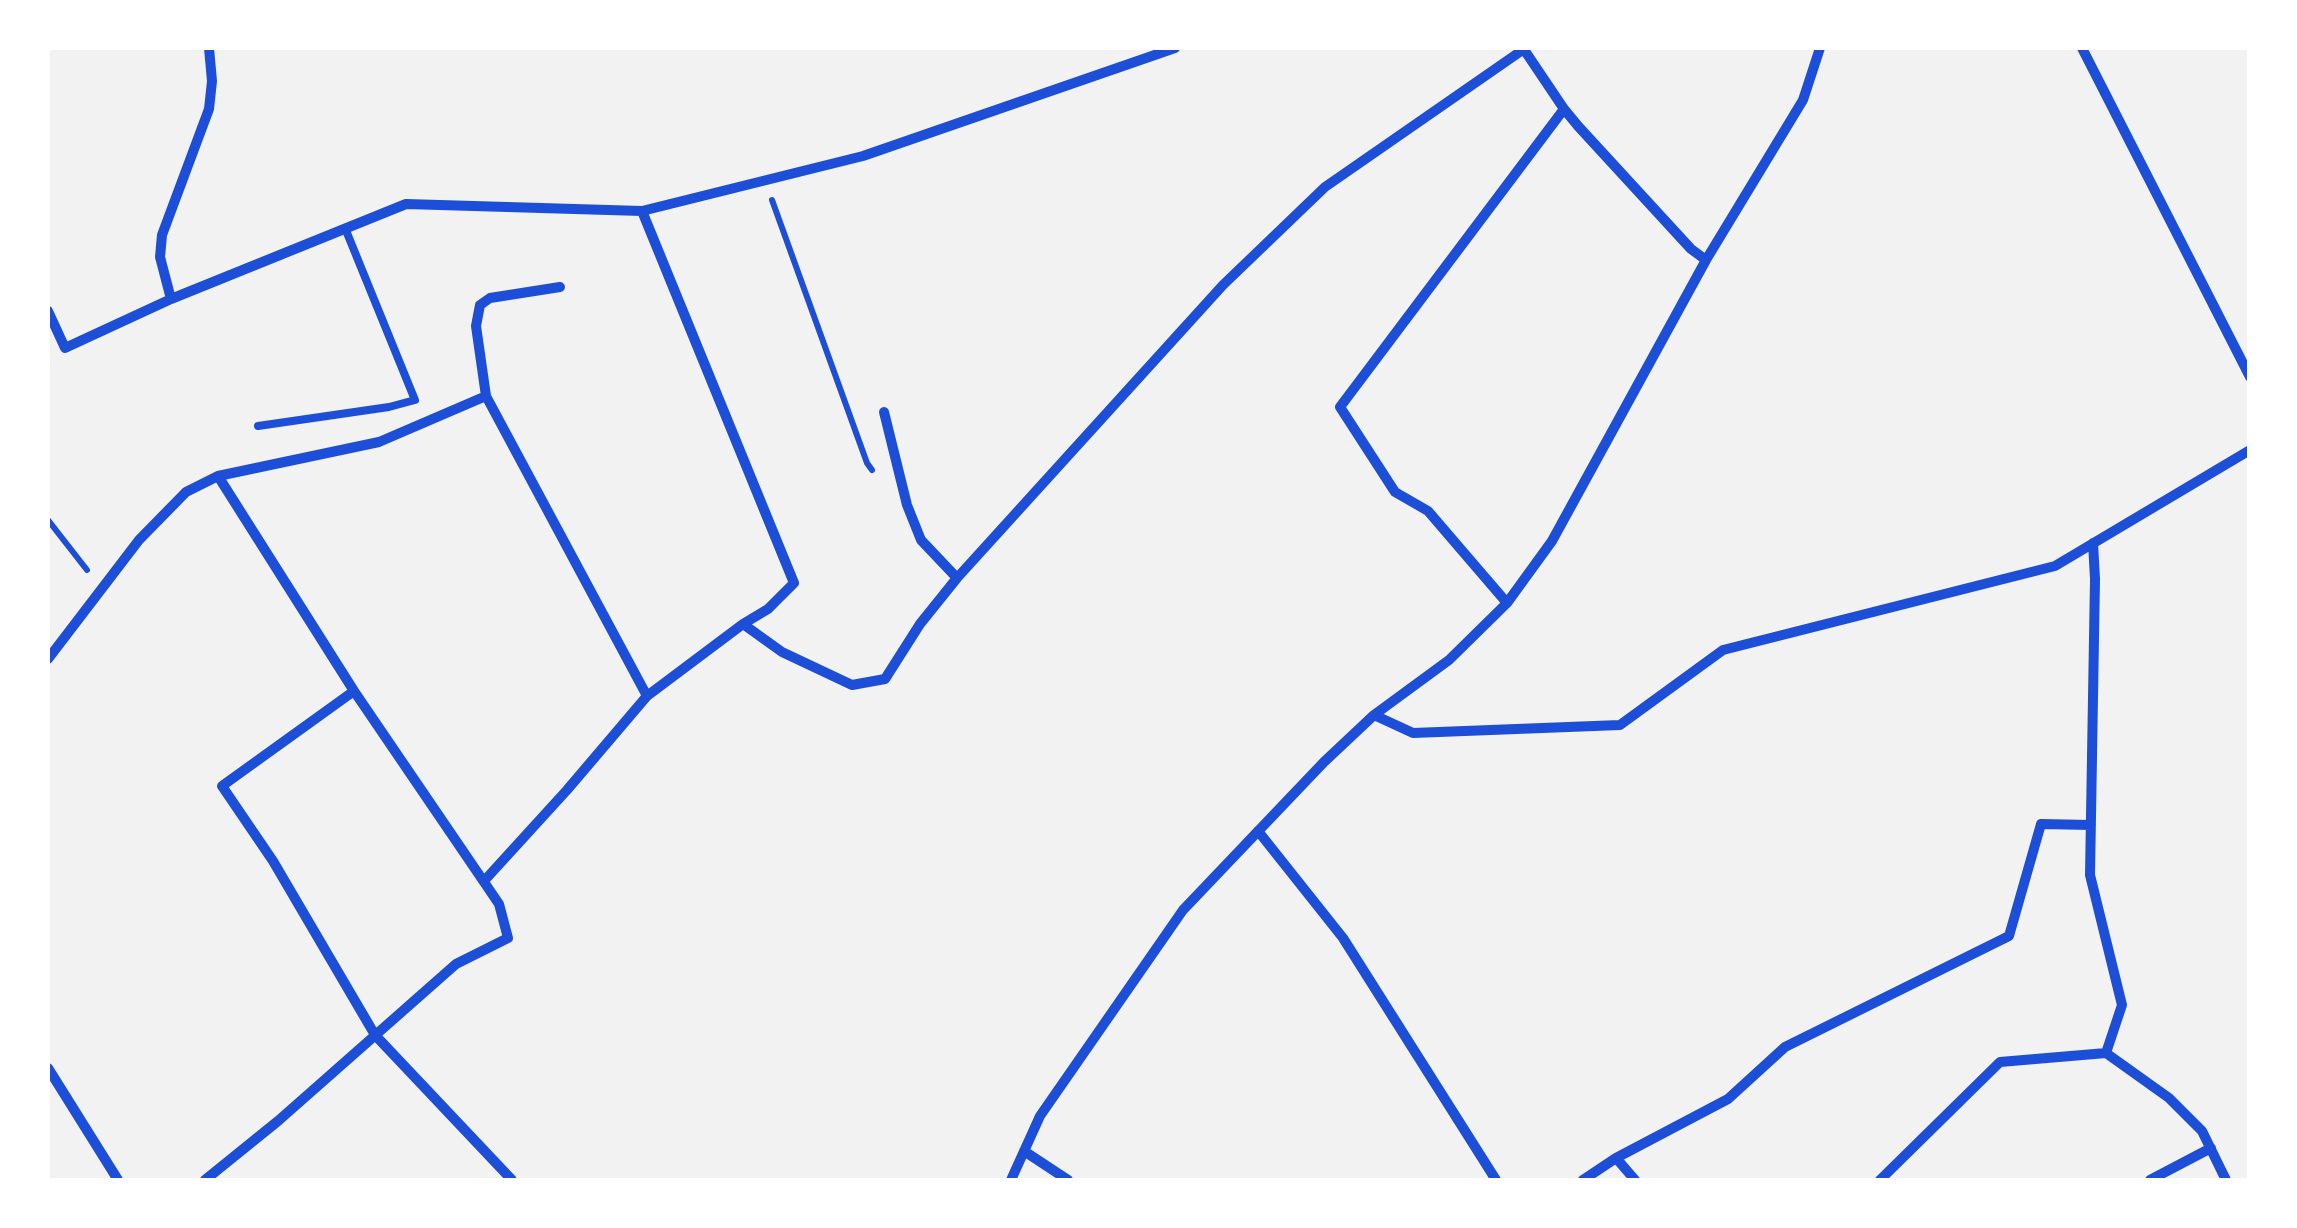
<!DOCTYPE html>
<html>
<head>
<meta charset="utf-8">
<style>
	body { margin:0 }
	#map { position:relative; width:2297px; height:1228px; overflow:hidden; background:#f2f2f2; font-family:"Fira Sans",sans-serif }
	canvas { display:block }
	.frame { position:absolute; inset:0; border:50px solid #fff; pointer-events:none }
</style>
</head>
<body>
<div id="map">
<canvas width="2297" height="1228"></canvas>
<div class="frame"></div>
</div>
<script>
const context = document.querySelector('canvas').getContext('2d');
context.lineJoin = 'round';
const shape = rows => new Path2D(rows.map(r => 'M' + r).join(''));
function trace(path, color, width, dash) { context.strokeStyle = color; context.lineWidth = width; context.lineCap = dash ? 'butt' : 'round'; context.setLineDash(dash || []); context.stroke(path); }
trace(shape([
	[772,200,867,463,872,470],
	[48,520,87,570]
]), '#1d4ed8', 6);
trace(shape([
	[258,426,389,407,415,400,345,228]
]), '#1d4ed8', 8);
trace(shape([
	[1523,48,1564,109,1578,126,1691,249,1706,260],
	[2082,48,2250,377],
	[171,299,160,257,162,235,209,109,212,81,209,48],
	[48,311,65,348,171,299,406,204,642,211,863,156,1175,48],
	[486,396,476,326,480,305,490,298,560,287],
	[884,412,907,505,921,540,957,578],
	[2093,543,2095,579,2090,875,2122,1005,2106,1053],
	[1507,603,1428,511,1395,492,1340,407,1564,109],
	[743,624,782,652,852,685,885,679,920,624,957,578,1223,285,1325,187,1524,49],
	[48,659,139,540,186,492,218,476,379,442,486,396,647,696],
	[354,691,222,786,273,861,375,1035,512,1180],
	[1374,715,1413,733,1620,725,1723,650,2055,566,2250,450],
	[1258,831,1343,938,1496,1180],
	[484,881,567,790,647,696,743,624,768,609,794,583,642,211],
	[48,1068,118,1180],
	[1024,1151,1068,1180],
	[1616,1158,1635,1180],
	[205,1180,278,1121,456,964,508,938,499,904,354,691,218,476],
	[1011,1180,1040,1116,1183,910,1324,762,1374,715,1449,660,1507,603,1552,541,1706,260,1803,100,1820,48],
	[1583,1180,1616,1158,1728,1099,1785,1047,2009,936,2041,824,2091,825],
	[1880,1180,2000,1062,2106,1053,2169,1098,2202,1131,2226,1180],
	[2150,1180,2211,1148]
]), '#1d4ed8', 10);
</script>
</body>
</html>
